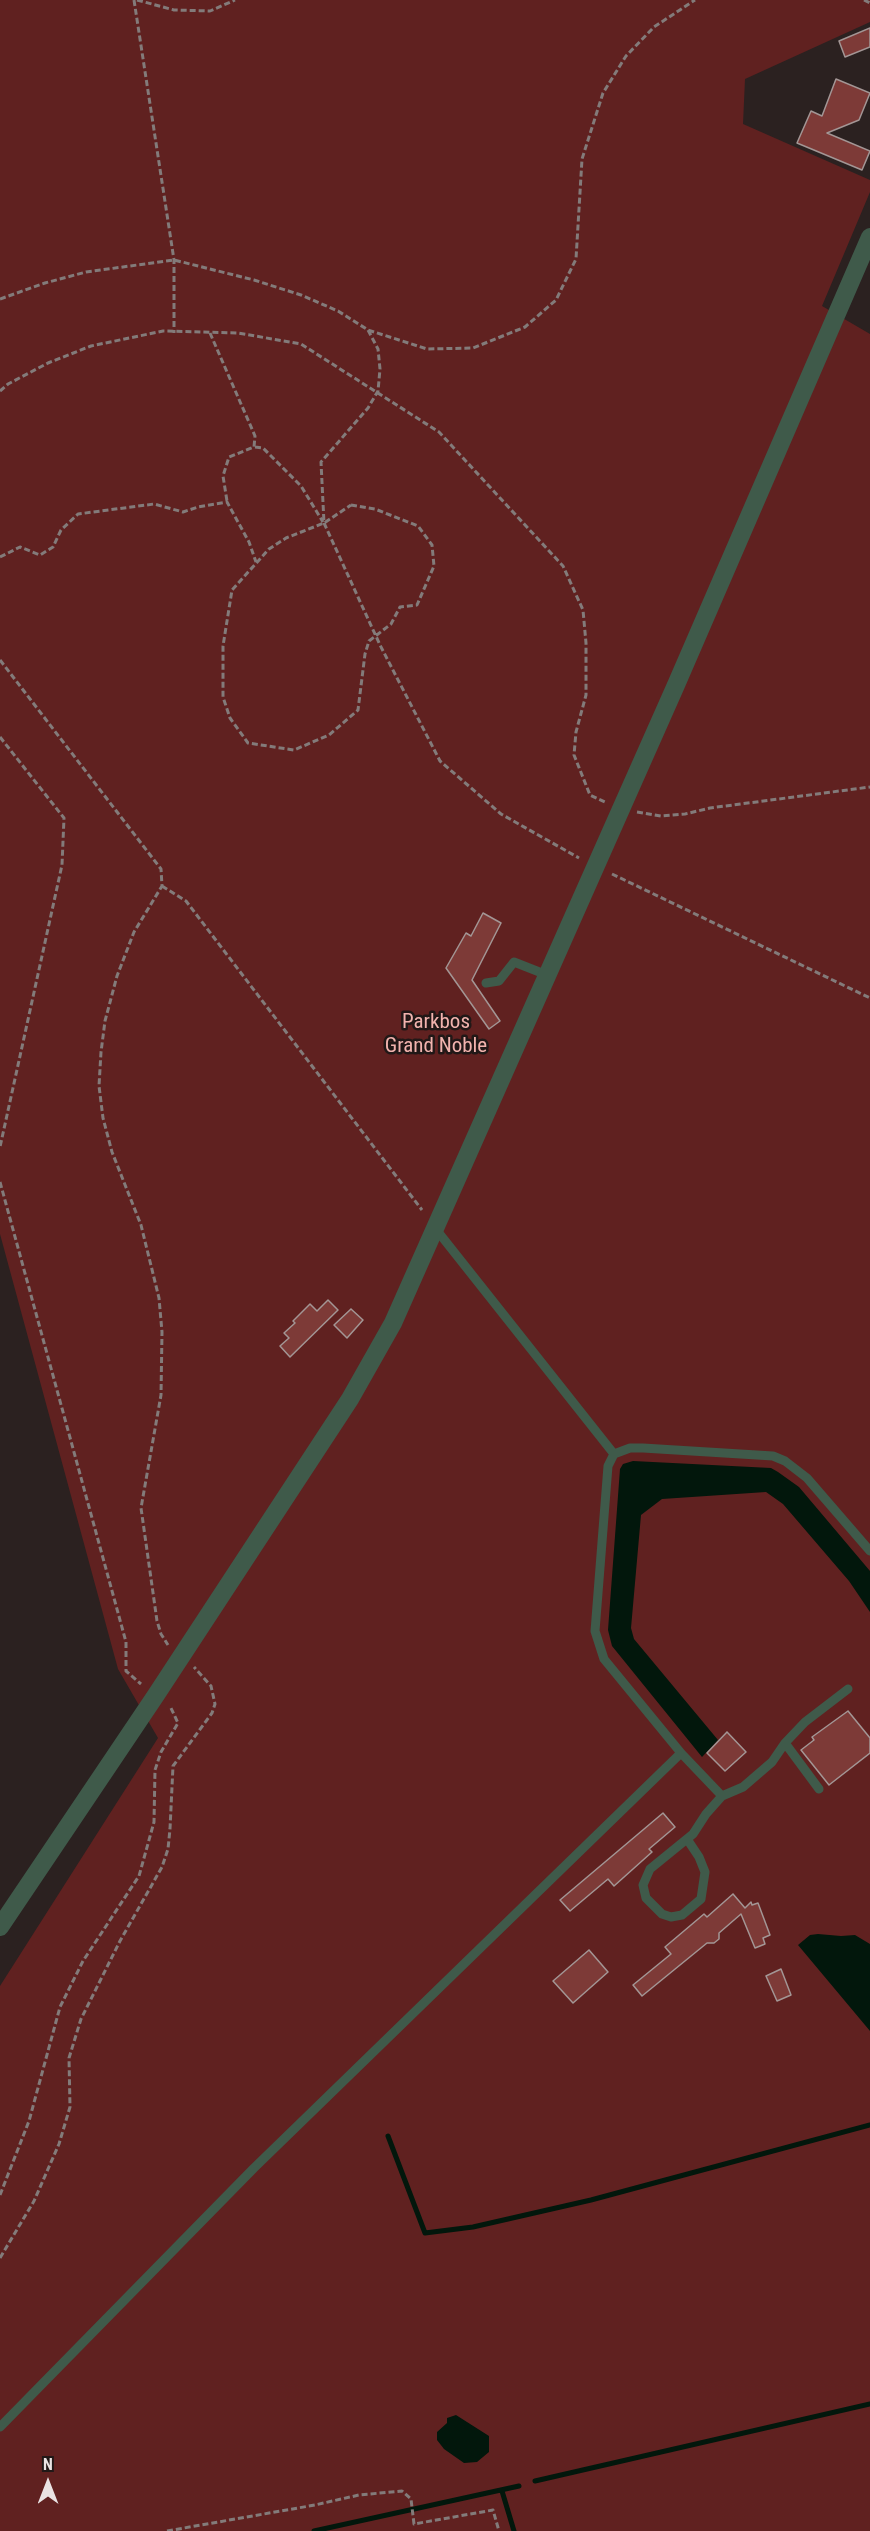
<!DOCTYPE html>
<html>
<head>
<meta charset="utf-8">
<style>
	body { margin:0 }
	#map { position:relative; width:870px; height:2531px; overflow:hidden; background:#2b2120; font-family:"Roboto Condensed",sans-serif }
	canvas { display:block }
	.north { position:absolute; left:18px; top:2453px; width:60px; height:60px; -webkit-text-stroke:4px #211817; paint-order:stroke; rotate:0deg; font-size:16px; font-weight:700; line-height:24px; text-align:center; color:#eae3e3 }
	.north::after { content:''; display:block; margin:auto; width:21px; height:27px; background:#eae3e3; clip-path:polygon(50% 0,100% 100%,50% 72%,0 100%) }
</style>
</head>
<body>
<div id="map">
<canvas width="870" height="2531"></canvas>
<div class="north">N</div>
</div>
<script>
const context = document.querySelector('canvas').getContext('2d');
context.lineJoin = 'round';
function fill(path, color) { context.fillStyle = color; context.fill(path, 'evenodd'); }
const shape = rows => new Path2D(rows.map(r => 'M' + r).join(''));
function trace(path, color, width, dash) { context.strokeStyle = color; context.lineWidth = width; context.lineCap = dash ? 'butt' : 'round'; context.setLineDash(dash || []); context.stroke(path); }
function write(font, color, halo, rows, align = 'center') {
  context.font = font + ' "Roboto Condensed",sans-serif'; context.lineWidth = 5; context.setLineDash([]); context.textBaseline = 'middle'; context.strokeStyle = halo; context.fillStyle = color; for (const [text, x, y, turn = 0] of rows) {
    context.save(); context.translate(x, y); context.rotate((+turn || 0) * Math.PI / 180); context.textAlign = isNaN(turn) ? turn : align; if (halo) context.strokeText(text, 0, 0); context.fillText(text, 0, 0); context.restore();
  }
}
fill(shape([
	[0,0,870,0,870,22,745,79,743,124,870,180,870,192,822,306,870,334,870,2531,0,2531,0,1986,158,1738,118,1669,0,1234]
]), '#602120');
fill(shape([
	[633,1461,771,1468,778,1472,799,1487,870,1571,870,1612,849,1581,783,1504,766,1492,662,1499,641,1515,631,1628,634,1639,718,1740,702,1757,612,1646,608,1630,620,1469,623,1464],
	[818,1934,841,1936,855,1935,870,1944,870,2031,798,1945,810,1935],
	[456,2415,489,2436,489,2452,477,2462,464,2463,444,2449,437,2440,437,2432,447,2423,447,2418]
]), '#02170c');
trace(shape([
	[388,2136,425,2233,473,2227,591,2200,870,2125],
	[535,2481,870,2404],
	[502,2491,514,2531],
	[314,2531,519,2486]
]), '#02170c', 5);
const building = shape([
	[870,28,870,47,845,57,839,41,870,28],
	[836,79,870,93,859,120,827,133,870,151,862,170,797,143,811,111,822,116,836,79],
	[483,913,501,923,472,980,500,1021,489,1029,446,968,466,933,471,936,483,913],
	[328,1300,338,1310,290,1357,280,1346,289,1338,284,1333,295,1323,293,1321,310,1304,317,1311,328,1300],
	[351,1309,363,1320,347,1338,334,1325,351,1309],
	[848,1711,870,1738,870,1753,829,1785,801,1750,814,1740,812,1737,848,1711],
	[727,1732,746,1752,725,1771,707,1753,727,1732],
	[663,1813,675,1827,649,1849,652,1852,614,1886,608,1879,570,1911,560,1900,663,1813],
	[733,1894,745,1908,751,1902,752,1905,758,1903,770,1935,763,1938,765,1944,755,1948,741,1914,719,1933,719,1939,714,1943,707,1943,642,1996,633,1985,671,1954,665,1947,704,1914,707,1917,733,1894],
	[589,1950,608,1972,573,2003,553,1981,589,1950],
	[781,1969,791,1995,777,2001,766,1976,781,1969]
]);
fill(building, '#7d3a37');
trace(building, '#a39695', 1.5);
trace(shape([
	[134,0,174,260,174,333],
	[137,0,174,10,210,11,235,0],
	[864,0,870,3],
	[0,299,45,283,86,272,174,260,254,280,301,295,338,311,368,330,427,349,473,348,525,327,556,300,576,259,582,159,603,93,626,56,654,27,695,0],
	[368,330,378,349,380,369,378,391,368,408,321,462,324,523,380,645,440,761,501,814,579,858],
	[210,333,255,436,254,447,229,457,223,476,227,501],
	[0,391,8,384,48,363,91,346,163,331,238,333,301,344,439,432,563,566,583,610,586,643,586,695,576,732,574,755,590,795,605,802],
	[255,447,263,448,301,486,323,522],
	[351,505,375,509,418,526,432,545,434,566,417,605,400,607,391,624,369,641,365,654,358,710,329,735,294,750,248,743,230,718,223,697,223,646,232,590,269,549,286,538,324,523,351,505],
	[0,557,20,547,40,555,53,547,61,530,78,514,154,504,183,512,198,507,227,502,249,542,256,562],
	[0,660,161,869,162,886,134,932,117,976,105,1021,101,1052,99,1086,103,1118,112,1152,141,1225,159,1298,162,1332,161,1395,141,1508,157,1621,161,1634,168,1645],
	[0,737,64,818,62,865,0,1147],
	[637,812,661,816,685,814,710,808,870,787],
	[612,874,870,998],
	[162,886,186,901,422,1210],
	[0,1182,126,1642,126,1671,141,1684],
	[0,2195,29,2121,60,2007,83,1961,139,1876,154,1822,155,1770,161,1752,178,1723,170,1706],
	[0,2258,34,2201,59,2144,70,2107,69,2058,81,2019,120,1941,162,1867,168,1849,170,1829,173,1766,212,1713,215,1704,211,1686,194,1667],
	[167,2531,315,2505,359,2495,402,2491,411,2499,414,2524,493,2510,499,2531]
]), '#837b7a', 3, [6, 3]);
trace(shape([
	[486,983,499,981,514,962,547,975],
	[435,1228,614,1454,608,1466,595,1631,604,1659,681,1753,722,1796,743,1787,772,1762,785,1743,805,1722,848,1689],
	[614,1454,630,1448,643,1448,773,1456,785,1461,807,1478,870,1551],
	[785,1743,819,1789],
	[687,1839,699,1857,705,1872,701,1899,682,1915,671,1917,662,1914,646,1898,643,1885,650,1869,693,1834,706,1814,722,1796],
	[0,2427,254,2168,681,1753]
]), '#3f5a4a', 9);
trace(shape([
	[0,1927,156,1695,350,1399,393,1323,676,685,870,237]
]), '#3f5a4a', 18);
write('21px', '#f2b3ae', '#211817', [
	["Parkbos",436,1023],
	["Grand Noble",436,1047]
]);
</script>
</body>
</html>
